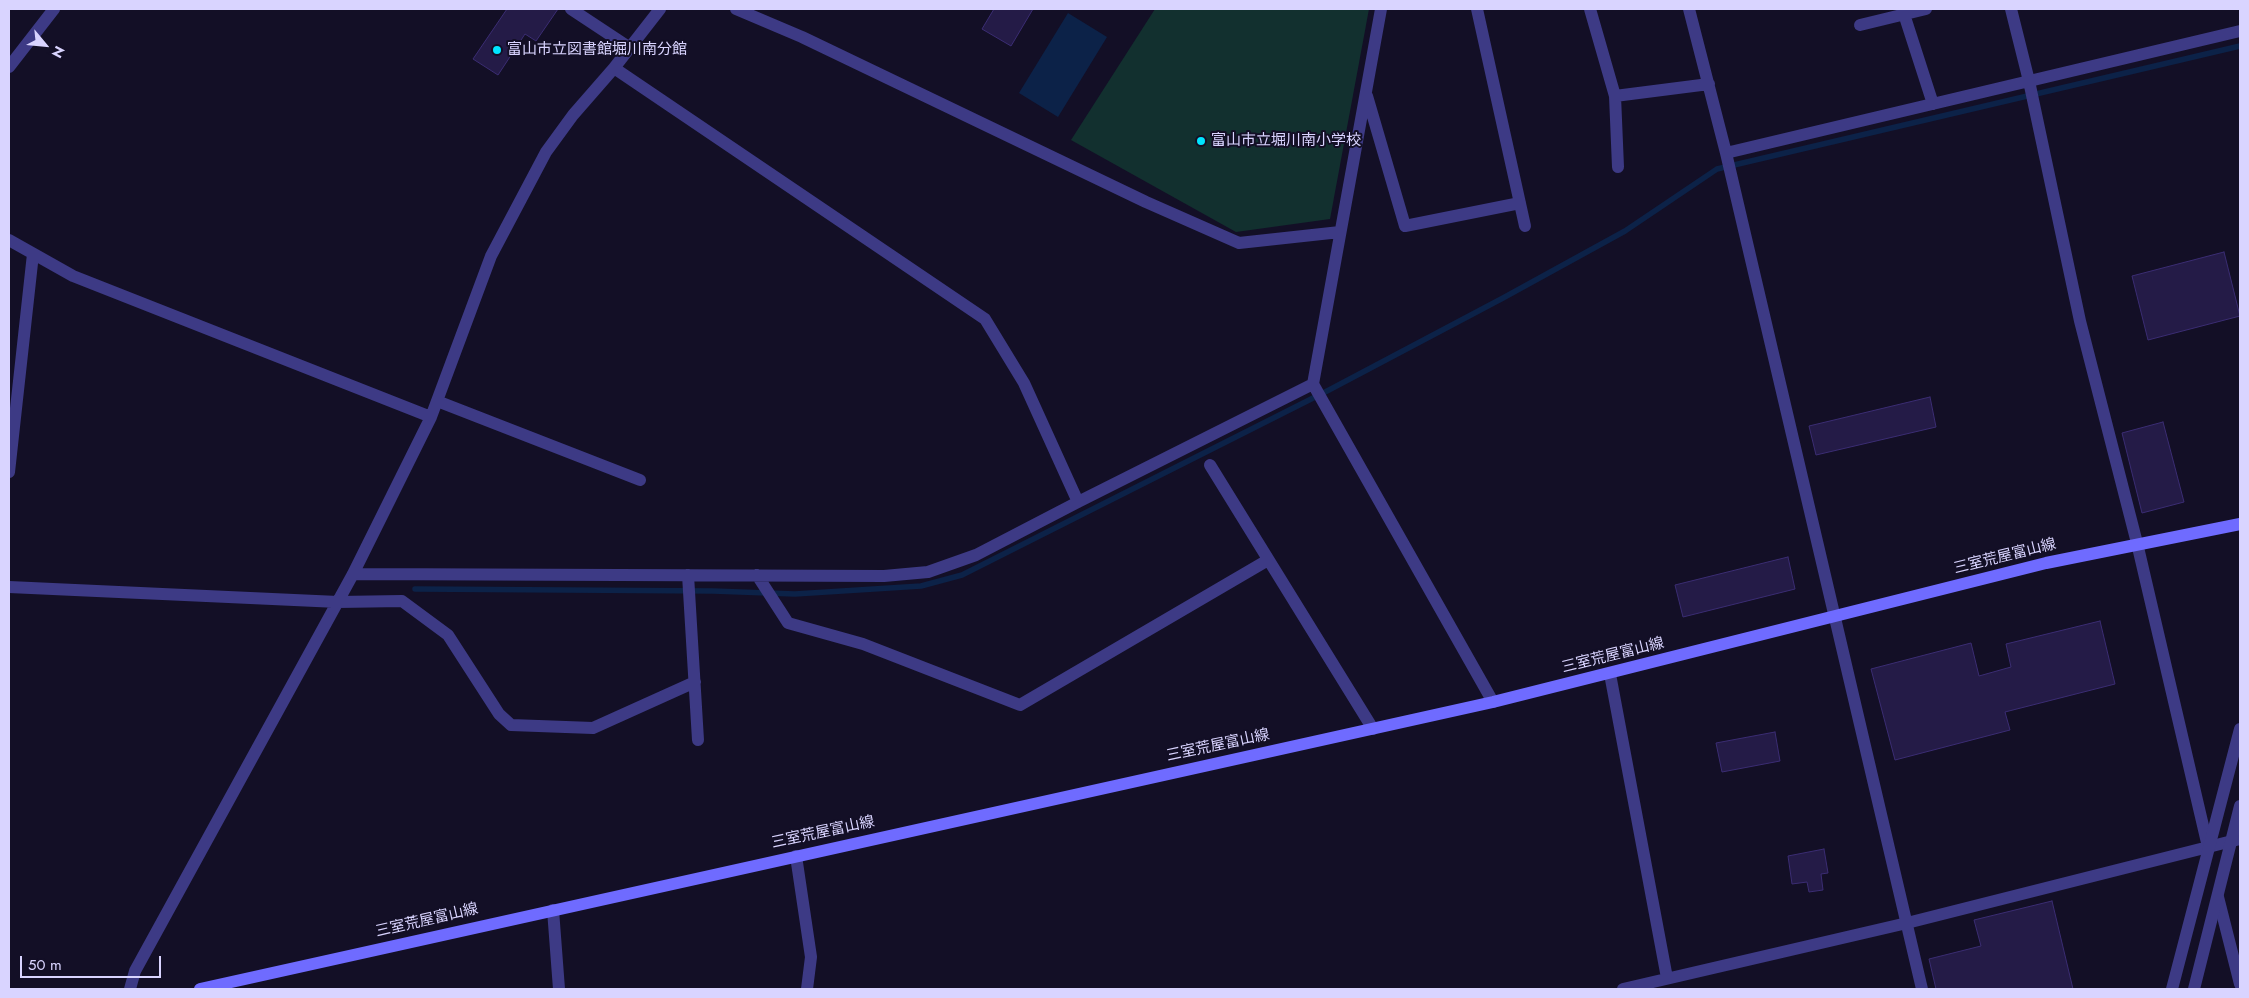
<!DOCTYPE html>
<html>
<head>
<meta charset="utf-8">
<style>
	body { margin:0 }
	#map { position:relative; width:2249px; height:998px; overflow:hidden; background:#130f26; font-family:Jost,sans-serif }
	canvas { display:block }
	.frame { position:absolute; inset:0; border:10px solid #d9d4ff; pointer-events:none }
	.north { position:absolute; left:20px; top:20px; width:50px; height:50px; -webkit-text-stroke:4px #130f26; paint-order:stroke; rotate:118deg; font-size:14px; font-weight:700; line-height:20px; text-align:center; color:#d9d4ff }
	.north::after { content:''; display:block; margin:auto; width:18px; height:22px; background:#d9d4ff; clip-path:polygon(50% 0,100% 100%,50% 72%,0 100%) }
	.scale { position:absolute; left:20px; top:956px; width:141px; height:22px; box-sizing:border-box; border:2px solid #d9d4ff; border-top:0; padding-left:6px; font-size:15px; line-height:18px; white-space:nowrap; color:#d9d4ff; -webkit-text-stroke:4px #130f26; paint-order:stroke }
</style>
</head>
<body>
<div id="map">
<canvas width="2249" height="998"></canvas>
<div class="frame"></div>
<div class="north">N</div>
<div class="scale">50 m</div>
</div>
<script>
const context = document.querySelector('canvas').getContext('2d');
context.lineJoin = 'round';
function fill(path, color) { context.fillStyle = color; context.fill(path, 'evenodd'); }
const shape = rows => new Path2D(rows.map(r => 'M' + r).join(''));
function trace(path, color, width, dash) { context.strokeStyle = color; context.lineWidth = width; context.lineCap = dash ? 'butt' : 'round'; context.setLineDash(dash || []); context.stroke(path); }
function write(font, color, halo, rows, align = 'center') {
  context.font = font + ' Jost,"Noto Sans JP",sans-serif'; context.lineWidth = 4; context.setLineDash([]); context.textBaseline = 'middle'; context.strokeStyle = halo; context.fillStyle = color; for (const [text, x, y, turn = 0] of rows) {
    context.save(); context.translate(x, y); context.rotate((+turn || 0) * Math.PI / 180); context.textAlign = isNaN(turn) ? turn : align; if (halo) context.strokeText(text, 0, 0); context.fillText(text, 0, 0); context.restore();
  }
}
fill(shape([
	[1155,9,1369,9,1330,219,1236,232,1071,140]
]), '#12302f');
fill(shape([
	[1068,13,1107,37,1058,117,1019,93]
]), '#0c2248');
trace(shape([
	[415,589,713,591,795,594,921,586,962,575,1329,390,1503,298,1625,231,1717,169,2240,46]
]), '#0c2248', 5.5);
const building = shape([
	[507,9,558,9,536,41,525,34,498,75,473,59,507,9],
	[994,9,1033,9,1011,46,982,29,994,9],
	[2224,252,2240,316,2148,340,2132,276,2224,252],
	[1930,397,1936,427,1816,455,1809,426,1930,397],
	[2163,422,2184,502,2142,513,2122,433,2163,422],
	[1788,557,1795,589,1683,617,1675,585,1788,557],
	[2100,621,2115,684,2005,712,2010,730,1895,760,1871,669,1971,643,1979,676,2011,667,2006,644,2100,621],
	[1775,732,1780,761,1722,772,1716,743,1775,732],
	[1824,849,1828,873,1821,874,1823,890,1809,892,1807,882,1792,884,1788,856,1824,849],
	[2052,901,2073,989,1936,989,1929,959,1981,946,1974,920,2052,901]
]);
fill(building, '#241b47');
trace(building, '#3b2d73', 1);
trace(shape([
	[571,9,630,48],
	[736,9,802,37,1146,202,1239,243,1340,232],
	[1381,9,1313,384,1493,702],
	[1477,9,1525,226],
	[1590,9,1615,96,1618,167],
	[1689,9,1726,153,1922,989],
	[2011,9,2029,81,2080,321,2137,543,2208,847],
	[1904,14,1933,104],
	[1860,25,1926,9],
	[9,67,54,9],
	[614,68,985,319,1024,383,1078,502],
	[1367,96,1405,226,1520,203],
	[1615,96,1709,84],
	[1726,153,2240,31],
	[9,240,73,276,431,417],
	[437,401,640,480],
	[1210,465,1373,729],
	[9,472,33,254],
	[353,574,884,576,928,572,976,555,1078,502,1313,384],
	[688,575,698,740],
	[757,575,788,623,863,644,1020,705,1268,560],
	[9,587,338,602,402,601,448,635,499,714,511,725,593,728,695,682],
	[1610,674,1667,978],
	[796,856,811,957,807,989],
	[2218,897,2240,984],
	[130,989,135,971,353,574,431,417,491,256,546,152,573,115,614,68,660,9],
	[1623,989,1907,923,2240,839]
]), '#3d3a85', 12);
trace(shape([
	[553,910,559,989],
	[2172,989,2240,729],
	[2194,989,2240,806]
]), '#3d3a85', 12);
trace(shape([
	[200,989,1493,702,2046,563,2240,524]
]), '#6f6bff', 12);
for (const [x, y, r, color] of [
	[497,50,5,"#00e5ff"],
	[1201,141,5,"#00e5ff"]
]) { const dot = new Path2D(); dot.arc(x, y, r, 0, 2 * Math.PI); context.fillStyle = color; context.fill(dot); trace(dot, '#130f26', 2); }
write('15px', '#d9d4ff', '#130f26', [
	["富山市立図書館堀川南分館",507,50],
	["富山市立堀川南小学校",1211,141]
], 'left');
write('15px', '#d9d4ff', '#130f26', [
	["三室荒屋富山線",2005,557,-14],
	["三室荒屋富山線",1613,656,-14],
	["三室荒屋富山線",1218,746,-12],
	["三室荒屋富山線",823,833,-12],
	["三室荒屋富山線",427,921,-13]
]);
</script>
</body>
</html>
